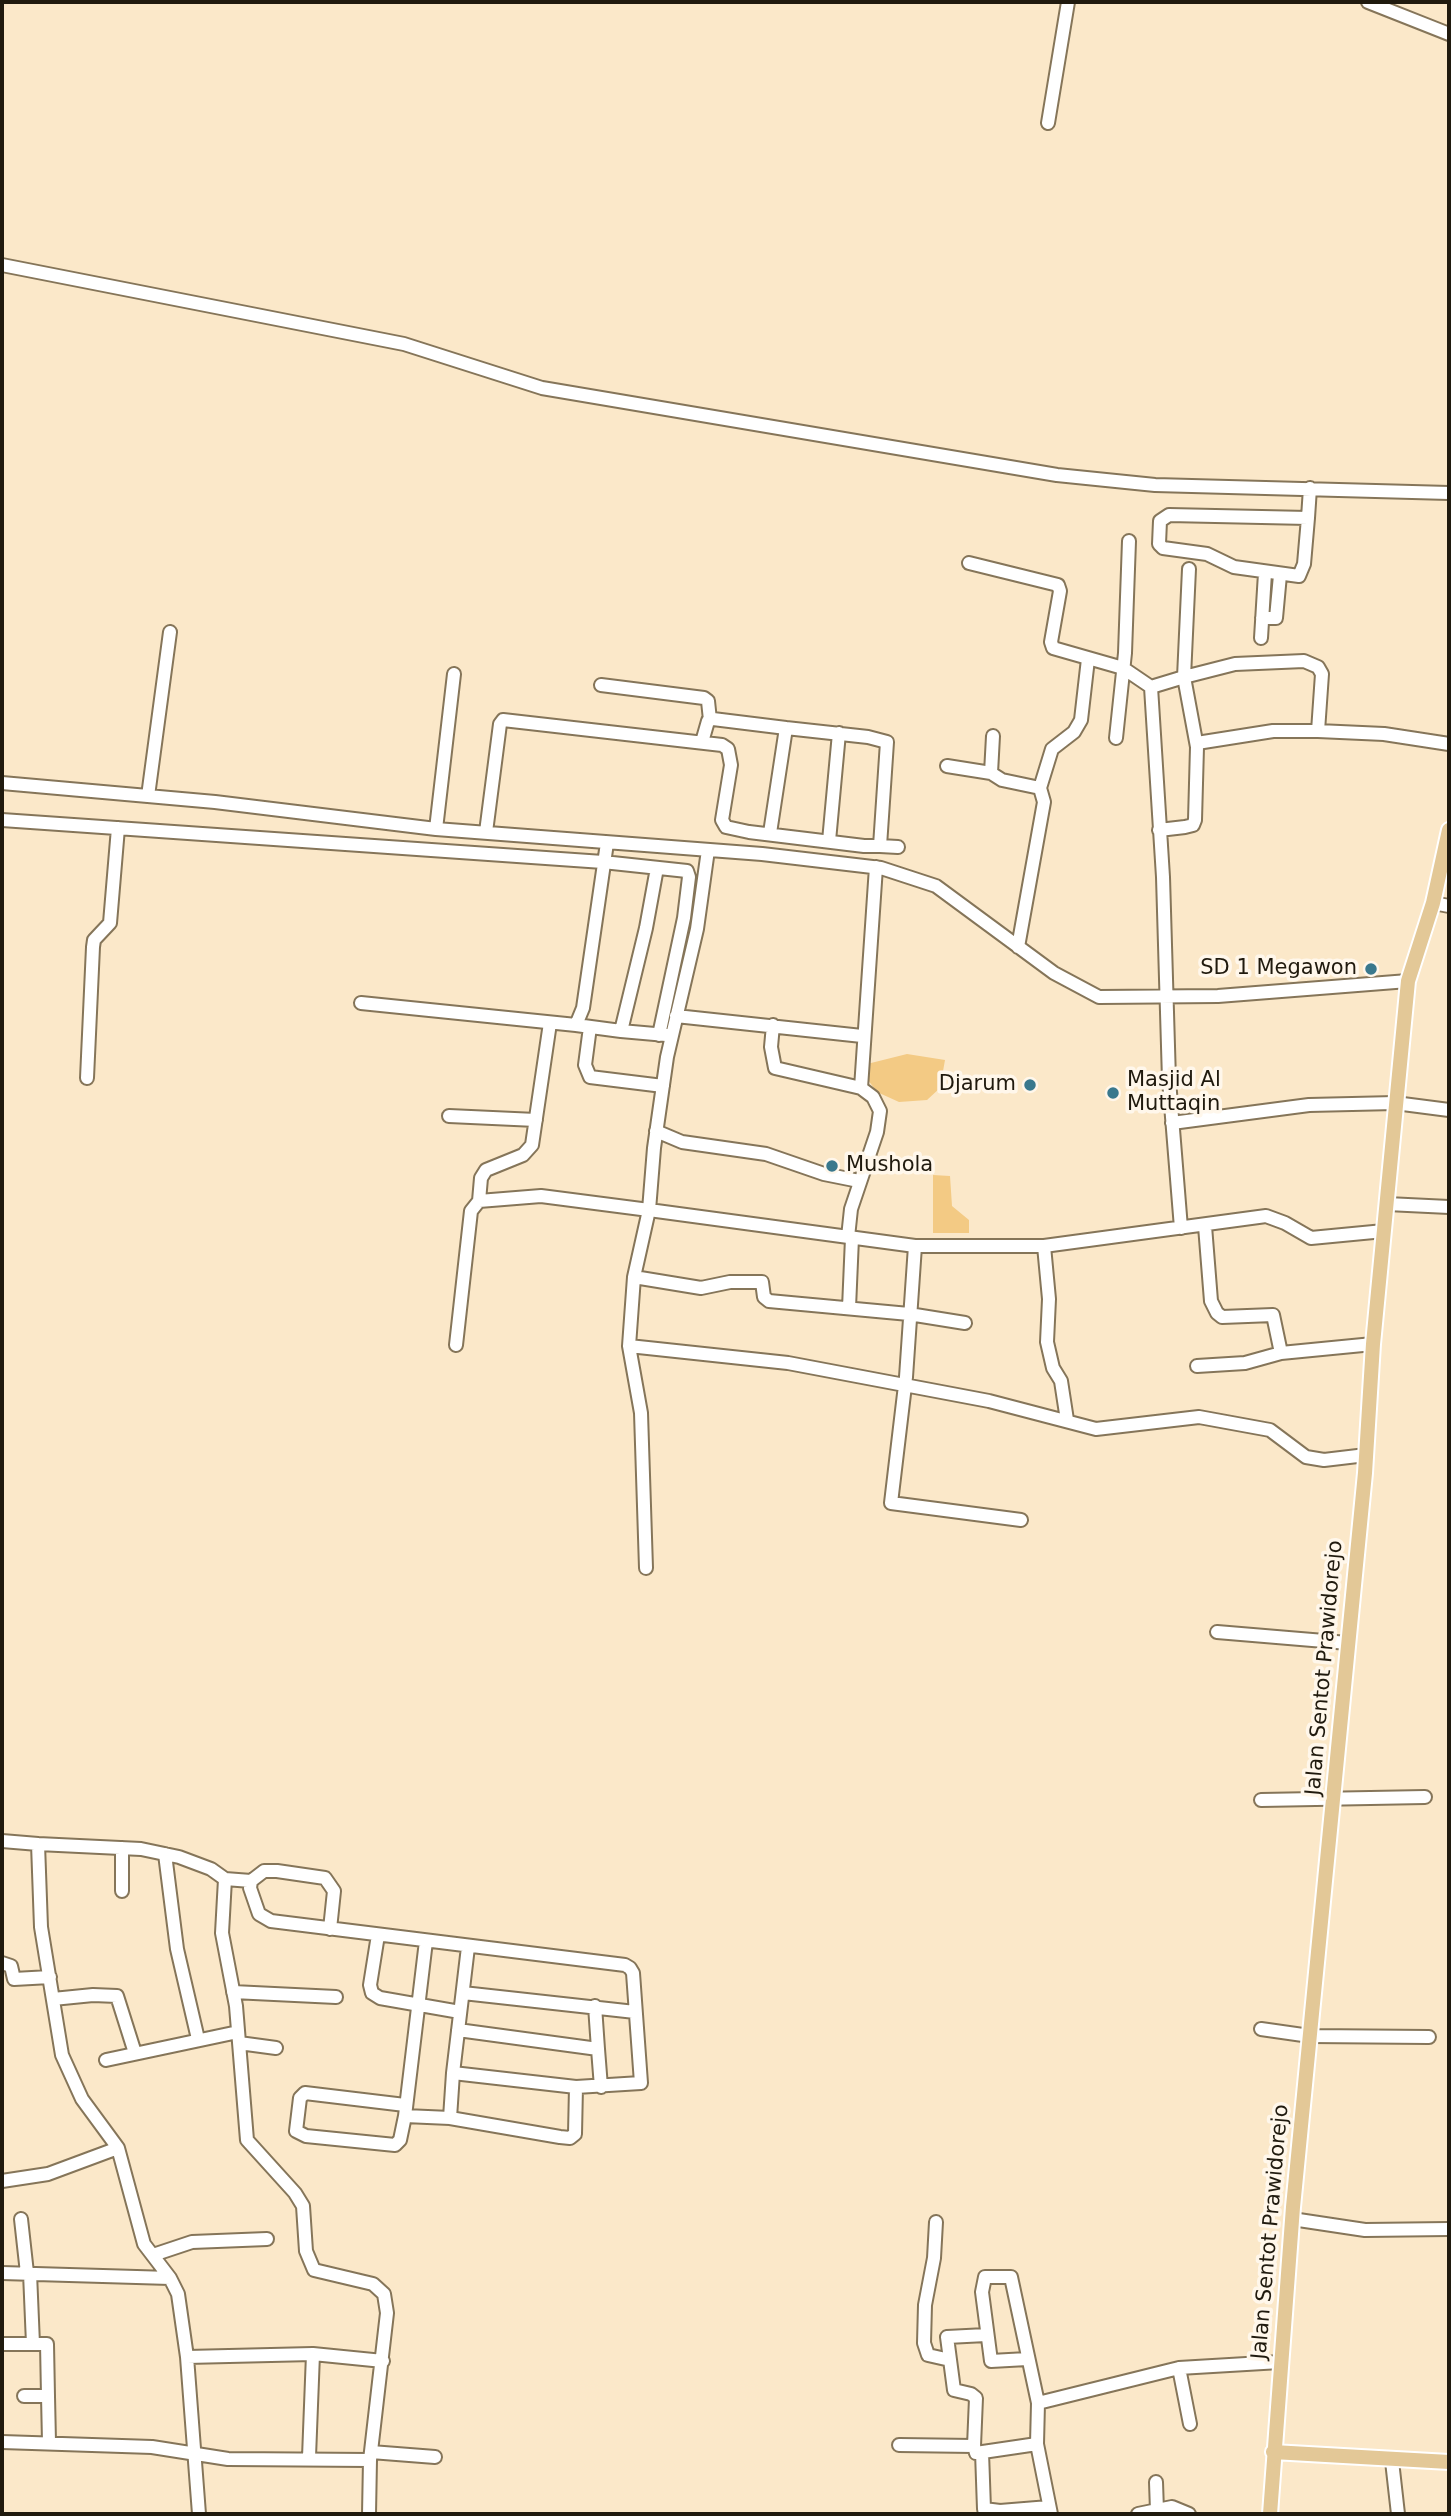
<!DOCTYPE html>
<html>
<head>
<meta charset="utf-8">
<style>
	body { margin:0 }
	#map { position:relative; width:1451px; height:2516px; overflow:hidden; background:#fbe8c9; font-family:"DejaVu Sans",sans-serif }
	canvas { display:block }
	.frame { position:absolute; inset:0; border:4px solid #201a0e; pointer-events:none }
</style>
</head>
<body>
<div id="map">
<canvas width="1451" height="2516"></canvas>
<div class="frame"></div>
</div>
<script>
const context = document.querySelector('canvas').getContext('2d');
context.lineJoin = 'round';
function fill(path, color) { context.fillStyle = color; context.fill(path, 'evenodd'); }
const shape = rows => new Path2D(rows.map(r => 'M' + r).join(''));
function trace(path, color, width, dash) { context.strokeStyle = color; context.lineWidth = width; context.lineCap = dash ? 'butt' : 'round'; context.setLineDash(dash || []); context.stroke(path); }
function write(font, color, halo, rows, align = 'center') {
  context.font = font + ' "DejaVu Sans",sans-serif'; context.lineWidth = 7; context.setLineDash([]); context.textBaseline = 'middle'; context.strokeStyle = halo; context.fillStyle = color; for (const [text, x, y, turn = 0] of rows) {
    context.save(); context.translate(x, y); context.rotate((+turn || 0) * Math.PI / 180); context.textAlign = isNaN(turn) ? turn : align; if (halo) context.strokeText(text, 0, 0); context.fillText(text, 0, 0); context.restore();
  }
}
fill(shape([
	[907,1054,945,1060,940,1088,927,1100,899,1102,877,1092,865,1076,863,1065],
	[933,1175,950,1176,952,1206,969,1220,969,1233,933,1233]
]), '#f3ca84');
const minor = shape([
	[1368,2,1449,34],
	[1048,123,1068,2],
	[2,265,404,344,542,388,1057,475,1155,485,1449,493],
	[1308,518,1169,515,1160,521,1159,544,1163,548,1207,554,1234,567,1299,576,1304,564,1308,518,1310,488],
	[969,563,1058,585,1060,591,1051,642,1053,648,1123,668,1151,687,1163,877,1169,1080,1181,1228],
	[1189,569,1184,677,1235,664,1304,661,1318,667,1322,674,1318,731,1384,734,1449,744],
	[1262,618,1276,618,1280,575],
	[1261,638,1265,573],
	[601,685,704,698,708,701,710,720],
	[1151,687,1184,677,1197,747,1195,820,1193,825,1185,827,1159,830],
	[993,736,991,773,1002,780,1040,788,1044,802,1018,947],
	[1116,738,1125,653,1129,541],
	[702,742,708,721,713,719,786,728],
	[1197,743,1273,731,1318,731],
	[947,766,991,773],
	[2,783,215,802,436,829,762,854,881,868,936,886,1054,973,1099,997,1218,996,1408,981],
	[1040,788,1052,749,1074,732,1081,720,1088,659],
	[148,796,170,632],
	[2,820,603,862,687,871,689,877,684,918,659,1035],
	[436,829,454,674],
	[486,832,500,724,503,720,722,745,728,749,731,765,722,820,726,827,749,832,864,846,880,846,887,742,868,737,786,728,770,833],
	[829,841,839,733],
	[880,846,898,847],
	[1433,903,1449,906],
	[361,1003,576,1025,583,1008,607,843],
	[676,1016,862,1036],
	[576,1025,621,1031,646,928,657,868],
	[773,1025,771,1047,775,1068,861,1088],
	[590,1027,585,1065,590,1077,663,1086],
	[621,1031,666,1035],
	[87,1078,93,947,94,940,110,923,118,828],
	[449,1116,536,1120],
	[1172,1123,1309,1105,1395,1103,1449,1110],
	[656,1131,682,1142,766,1154,824,1174,859,1181],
	[479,1201,481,1178,486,1170,523,1155,532,1145,550,1023],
	[1387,1204,1449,1207],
	[1205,1226,1211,1301,1217,1313,1222,1317,1273,1315,1281,1353,1373,1344],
	[848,1237,851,1209,877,1132,880,1111,873,1097,861,1088,876,867],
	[915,1246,906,1377,891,1503,1021,1520],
	[1044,1246,1049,1299,1047,1342,1053,1368,1061,1381,1067,1420],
	[634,1277,701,1288,730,1282,762,1282,764,1297,769,1301,909,1314,965,1323],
	[849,1308,852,1238],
	[456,1345,471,1211,479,1201,541,1196,649,1210,654,1148,667,1057,697,929,708,850],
	[629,1346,788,1363,989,1401,1096,1429,1199,1417,1270,1430,1306,1457,1324,1460,1366,1455],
	[1197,1366,1245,1363,1281,1353],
	[646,1568,641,1413,629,1346,634,1277,649,1210,915,1246,1044,1246,1266,1216,1285,1223,1311,1238,1384,1231],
	[1217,1632,1348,1643],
	[1261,1800,1425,1797],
	[2,1841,38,1844,41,1927,62,2055,82,2099,118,2148,144,2244,170,2278,178,2294,187,2357,199,2514],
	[38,1844,141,1849,179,1857,211,1869,225,1879,222,1933,236,2006,247,2140,295,2193,303,2206,306,2251,314,2270,373,2284,384,2294,387,2313,370,2460,369,2514],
	[165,1854,177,1949,198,2039],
	[225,1879,251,1881,264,1871,277,1871,325,1878,334,1891,330,1929],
	[251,1881,250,1888,259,1914,271,1921,625,1965,630,1968,633,1973,641,2083,576,2087],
	[122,1891,122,1848],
	[378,1935,370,1985,372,1993,380,1998,460,2012],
	[426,1941,405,2116,450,2118],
	[2,1963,11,1966,14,1979,50,1977],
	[233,1992,336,1997],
	[463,1993,635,2012],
	[53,1999,93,1995,117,1996,135,2053],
	[595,2006,598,2049],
	[1261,2029,1310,2036,1429,2037],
	[458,2030,598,2049,601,2087],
	[239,2043,276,2048],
	[106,2060,238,2032],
	[453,2073,576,2087,575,2134,570,2138,560,2137,450,2118,453,2073,468,1947],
	[405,2116,400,2140,395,2145,306,2136,296,2131,300,2098,305,2093,405,2105],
	[2,2181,48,2174,118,2148],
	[21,2219,27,2273],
	[1292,2219,1365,2230,1449,2229],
	[936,2222,934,2258,925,2305,924,2343,928,2355,950,2360],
	[153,2255,192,2242,267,2239],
	[2,2273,170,2278],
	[2,2344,33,2344],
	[187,2357,313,2354,383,2361],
	[1027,2359,991,2361,982,2292,985,2277,1011,2277,1038,2403],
	[1179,2368,1190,2424],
	[24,2396,48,2396,47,2344,33,2344,30,2273],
	[48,2396,49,2442],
	[2,2442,152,2447,228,2459,370,2460],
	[899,2445,974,2446,976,2453,1037,2444],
	[974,2446,976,2398,971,2394,954,2390,947,2337,986,2335],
	[371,2452,435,2457],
	[982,2452,984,2509,1000,2511,1049,2507],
	[309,2457,313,2354],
	[1392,2461,1398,2514],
	[1156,2482,1157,2511],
	[1051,2514,1037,2444,1038,2403,1179,2368,1280,2362],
	[1138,2514,1172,2507,1189,2514]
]);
const major = shape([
	[1273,2452,1449,2462],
	[1270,2514,1293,2207,1365,1473,1373,1344,1408,981,1433,903,1449,830]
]);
trace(minor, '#857559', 16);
trace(major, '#fff', 18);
trace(minor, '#fff', 12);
trace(major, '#e3c897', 14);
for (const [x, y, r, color] of [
	[1371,969,7,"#39788d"],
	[1030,1085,7,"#39788d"],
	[1113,1093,7,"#39788d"],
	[832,1166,7,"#39788d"]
]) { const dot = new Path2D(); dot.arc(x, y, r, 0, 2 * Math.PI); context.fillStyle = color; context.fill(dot); trace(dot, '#fff7eb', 2.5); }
write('21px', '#201a0e', '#fff7eb', [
	["SD 1 Megawon",1357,969],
	["Masjid Al",1127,1081,"left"],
	["Muttaqin",1127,1105,"left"],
	["Djarum",1016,1085],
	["Mushola",846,1166,"left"]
], 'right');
write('21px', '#201a0e', '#fff7eb', [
	["Jalan Sentot Prawidorejo",1325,1668,-85],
	["Jalan Sentot Prawidorejo",1271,2232,-85]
]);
</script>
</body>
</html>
